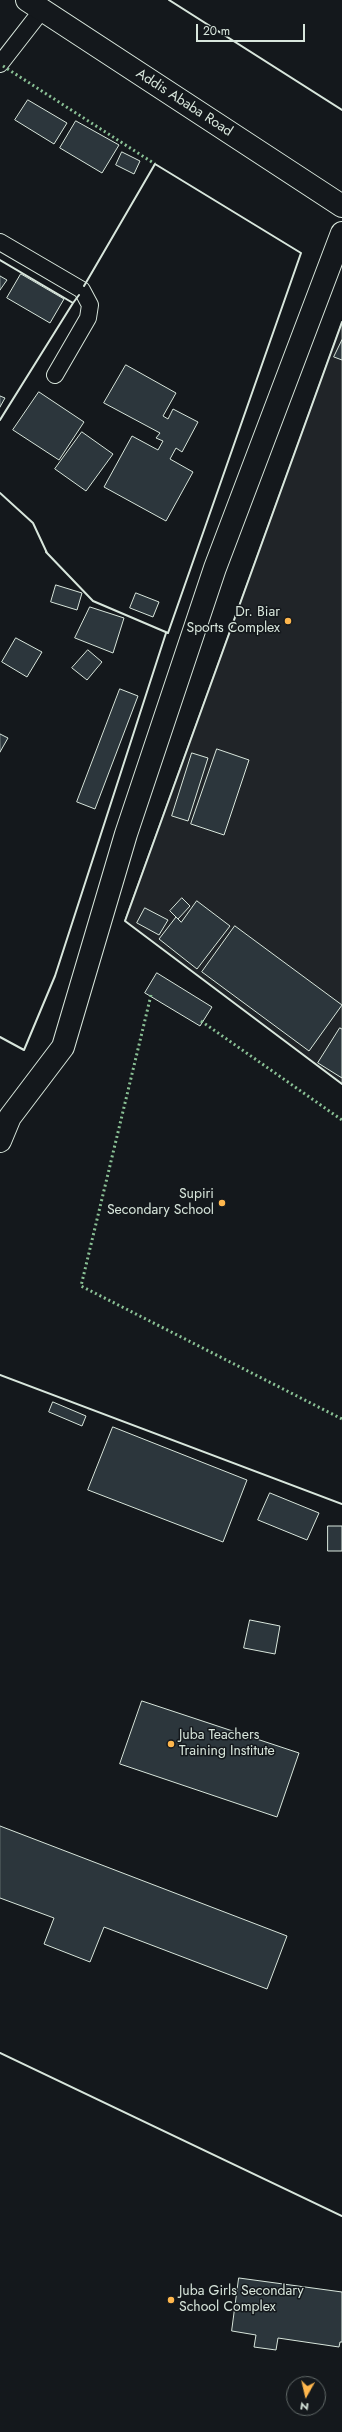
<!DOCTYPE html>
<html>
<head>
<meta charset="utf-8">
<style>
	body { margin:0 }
	#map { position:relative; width:342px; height:2432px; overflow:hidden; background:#14181c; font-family:Jost,sans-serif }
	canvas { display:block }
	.north { position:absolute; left:286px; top:2376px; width:40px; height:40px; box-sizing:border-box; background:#14181c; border:1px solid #626a69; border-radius:50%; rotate:188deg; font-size:11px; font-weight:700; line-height:16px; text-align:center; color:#d8e6dc }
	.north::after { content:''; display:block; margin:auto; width:14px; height:18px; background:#ffb74d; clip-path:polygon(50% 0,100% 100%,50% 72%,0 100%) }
	.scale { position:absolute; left:196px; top:24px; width:109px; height:18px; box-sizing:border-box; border:2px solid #d8e6dc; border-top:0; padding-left:5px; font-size:12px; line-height:14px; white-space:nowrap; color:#d8e6dc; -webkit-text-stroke:3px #14181c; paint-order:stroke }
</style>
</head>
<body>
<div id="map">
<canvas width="342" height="2432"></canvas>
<div class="north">N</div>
<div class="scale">20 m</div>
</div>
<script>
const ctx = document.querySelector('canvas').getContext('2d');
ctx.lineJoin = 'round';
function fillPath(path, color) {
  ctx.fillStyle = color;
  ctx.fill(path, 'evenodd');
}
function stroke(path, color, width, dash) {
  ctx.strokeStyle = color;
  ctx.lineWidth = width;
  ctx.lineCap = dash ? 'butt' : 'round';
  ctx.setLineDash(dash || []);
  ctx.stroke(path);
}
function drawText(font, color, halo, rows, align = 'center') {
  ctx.font = font + ' Jost,sans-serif';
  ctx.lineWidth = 3;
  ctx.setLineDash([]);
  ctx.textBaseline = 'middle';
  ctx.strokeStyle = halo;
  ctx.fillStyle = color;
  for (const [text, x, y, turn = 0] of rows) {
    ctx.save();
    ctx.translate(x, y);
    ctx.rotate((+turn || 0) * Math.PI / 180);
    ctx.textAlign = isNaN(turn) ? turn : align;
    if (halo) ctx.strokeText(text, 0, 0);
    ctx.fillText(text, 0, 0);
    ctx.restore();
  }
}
const green = new Path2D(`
	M342 322V1084L125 921Z`);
const building = new Path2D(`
	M28 100 67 123 54 144 15 120Z
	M76 121 119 145 102 173 60 148Z
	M122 152 140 161 134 174 116 165Z
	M21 274 64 299 50 323 7 298Z
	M0 276 7 280 0 290Z
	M342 340V360L334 357Z
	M126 365 176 393 163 416 168 419 173 409 198 422 182 452 176 448 170 459 193 472 166 521 104 487 132 436 158 450 163 441 156 438 160 433 104 403Z
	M39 392 84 422 59 460 13 430Z
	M0 396 5 398 0 407Z
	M82 432 113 454 86 491 55 469Z
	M56 585 82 593 77 610 51 602Z
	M136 593 159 602 153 617 130 608Z
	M90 607 124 618 113 653 75 638Z
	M16 638 42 652 27 677 2 662Z
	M88 650 102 662 87 680 72 668Z
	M120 689 138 696 95 809 77 802Z
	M0 734 8 738 0 752Z
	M217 749 249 760 224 835 191 824Z
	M192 753 208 758 188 821 172 816Z
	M182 898 190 906 178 919 170 911Z
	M197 901 230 926 197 969 159 939 176 917 181 922Z
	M145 908 168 920 159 935 137 923Z
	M235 926 342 1005 309 1051 202 972Z
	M157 973 212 1007 200 1026 145 993Z
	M340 1028 342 1029V1078L318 1063Z
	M53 1402 86 1416 82 1426 49 1412Z
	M113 1427 247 1480 223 1542 88 1490Z
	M270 1493 319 1513 307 1540 258 1520Z
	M328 1526H342V1551H328Z
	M250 1620 280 1626 275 1654 244 1648Z
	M142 1701 299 1753 277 1817 120 1764Z
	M0 1826 287 1936 267 1989 104 1927 90 1962 44 1944 54 1918 0 1898Z
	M239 2278 342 2292V2342H340L339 2347 278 2338 276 2350 254 2347 256 2335 232 2331Z`);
const lane = new Path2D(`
	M0 64 42 10
	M0 242 82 290 90 305 88 318 55 375`);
const street = new Path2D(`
	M0 1141 10 1117 63 1047 126 834 215 568 342 233`);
const secondary = new Path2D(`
	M27 0 342 206`);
const hedge = new Path2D(`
	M3 66 155 164
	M151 995 81 1286 342 1419
	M201 1021 342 1120`);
const wall = new Path2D(`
	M169 0 342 110
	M0 260 73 303 0 420
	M73 303 79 295
	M342 322 125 921 342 1084
	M0 493 33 523 47 553
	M46 552 93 601 168 633 301 253 155 164 84 286
	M0 1037 24 1050 55 976 166 633
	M0 1375 342 1504
	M0 2053 342 2216`);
const markers = [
	[288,621,4,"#ffb74d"],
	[222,1203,4,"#ffb74d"],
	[171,1744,4,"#ffb74d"],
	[171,2300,4,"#ffb74d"]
];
const streetNames = [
	["Addis Ababa Road",184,103,33]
];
const poiNames = [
	["Dr. Biar",280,613],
	["Sports Complex",280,629],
	["Supiri",214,1195],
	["Secondary School",214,1211],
	["Juba Teachers",179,1736,"left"],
	["Training Institute",179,1752,"left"],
	["Juba Girls Secondary",179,2292,"left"],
	["School Complex",179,2308,"left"]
];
fillPath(green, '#202428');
stroke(green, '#939e99', 1);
fillPath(building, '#2c363c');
stroke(building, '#d8e6dc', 1);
stroke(lane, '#d8e6dc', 18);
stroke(street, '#d8e6dc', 24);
stroke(secondary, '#d8e6dc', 24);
stroke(lane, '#14181c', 16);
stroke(street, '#14181c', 22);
stroke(secondary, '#14181c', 22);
stroke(hedge, '#8ac095', 3, [2, 3]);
stroke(wall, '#d8e6dc', 2);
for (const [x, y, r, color] of markers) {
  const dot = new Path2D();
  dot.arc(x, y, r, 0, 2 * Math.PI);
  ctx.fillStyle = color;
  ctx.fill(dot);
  stroke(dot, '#14181c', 1.5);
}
drawText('14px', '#d8e6dc', '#14181c', streetNames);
drawText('14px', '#d8e6dc', '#14181c', poiNames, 'right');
</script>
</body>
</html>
